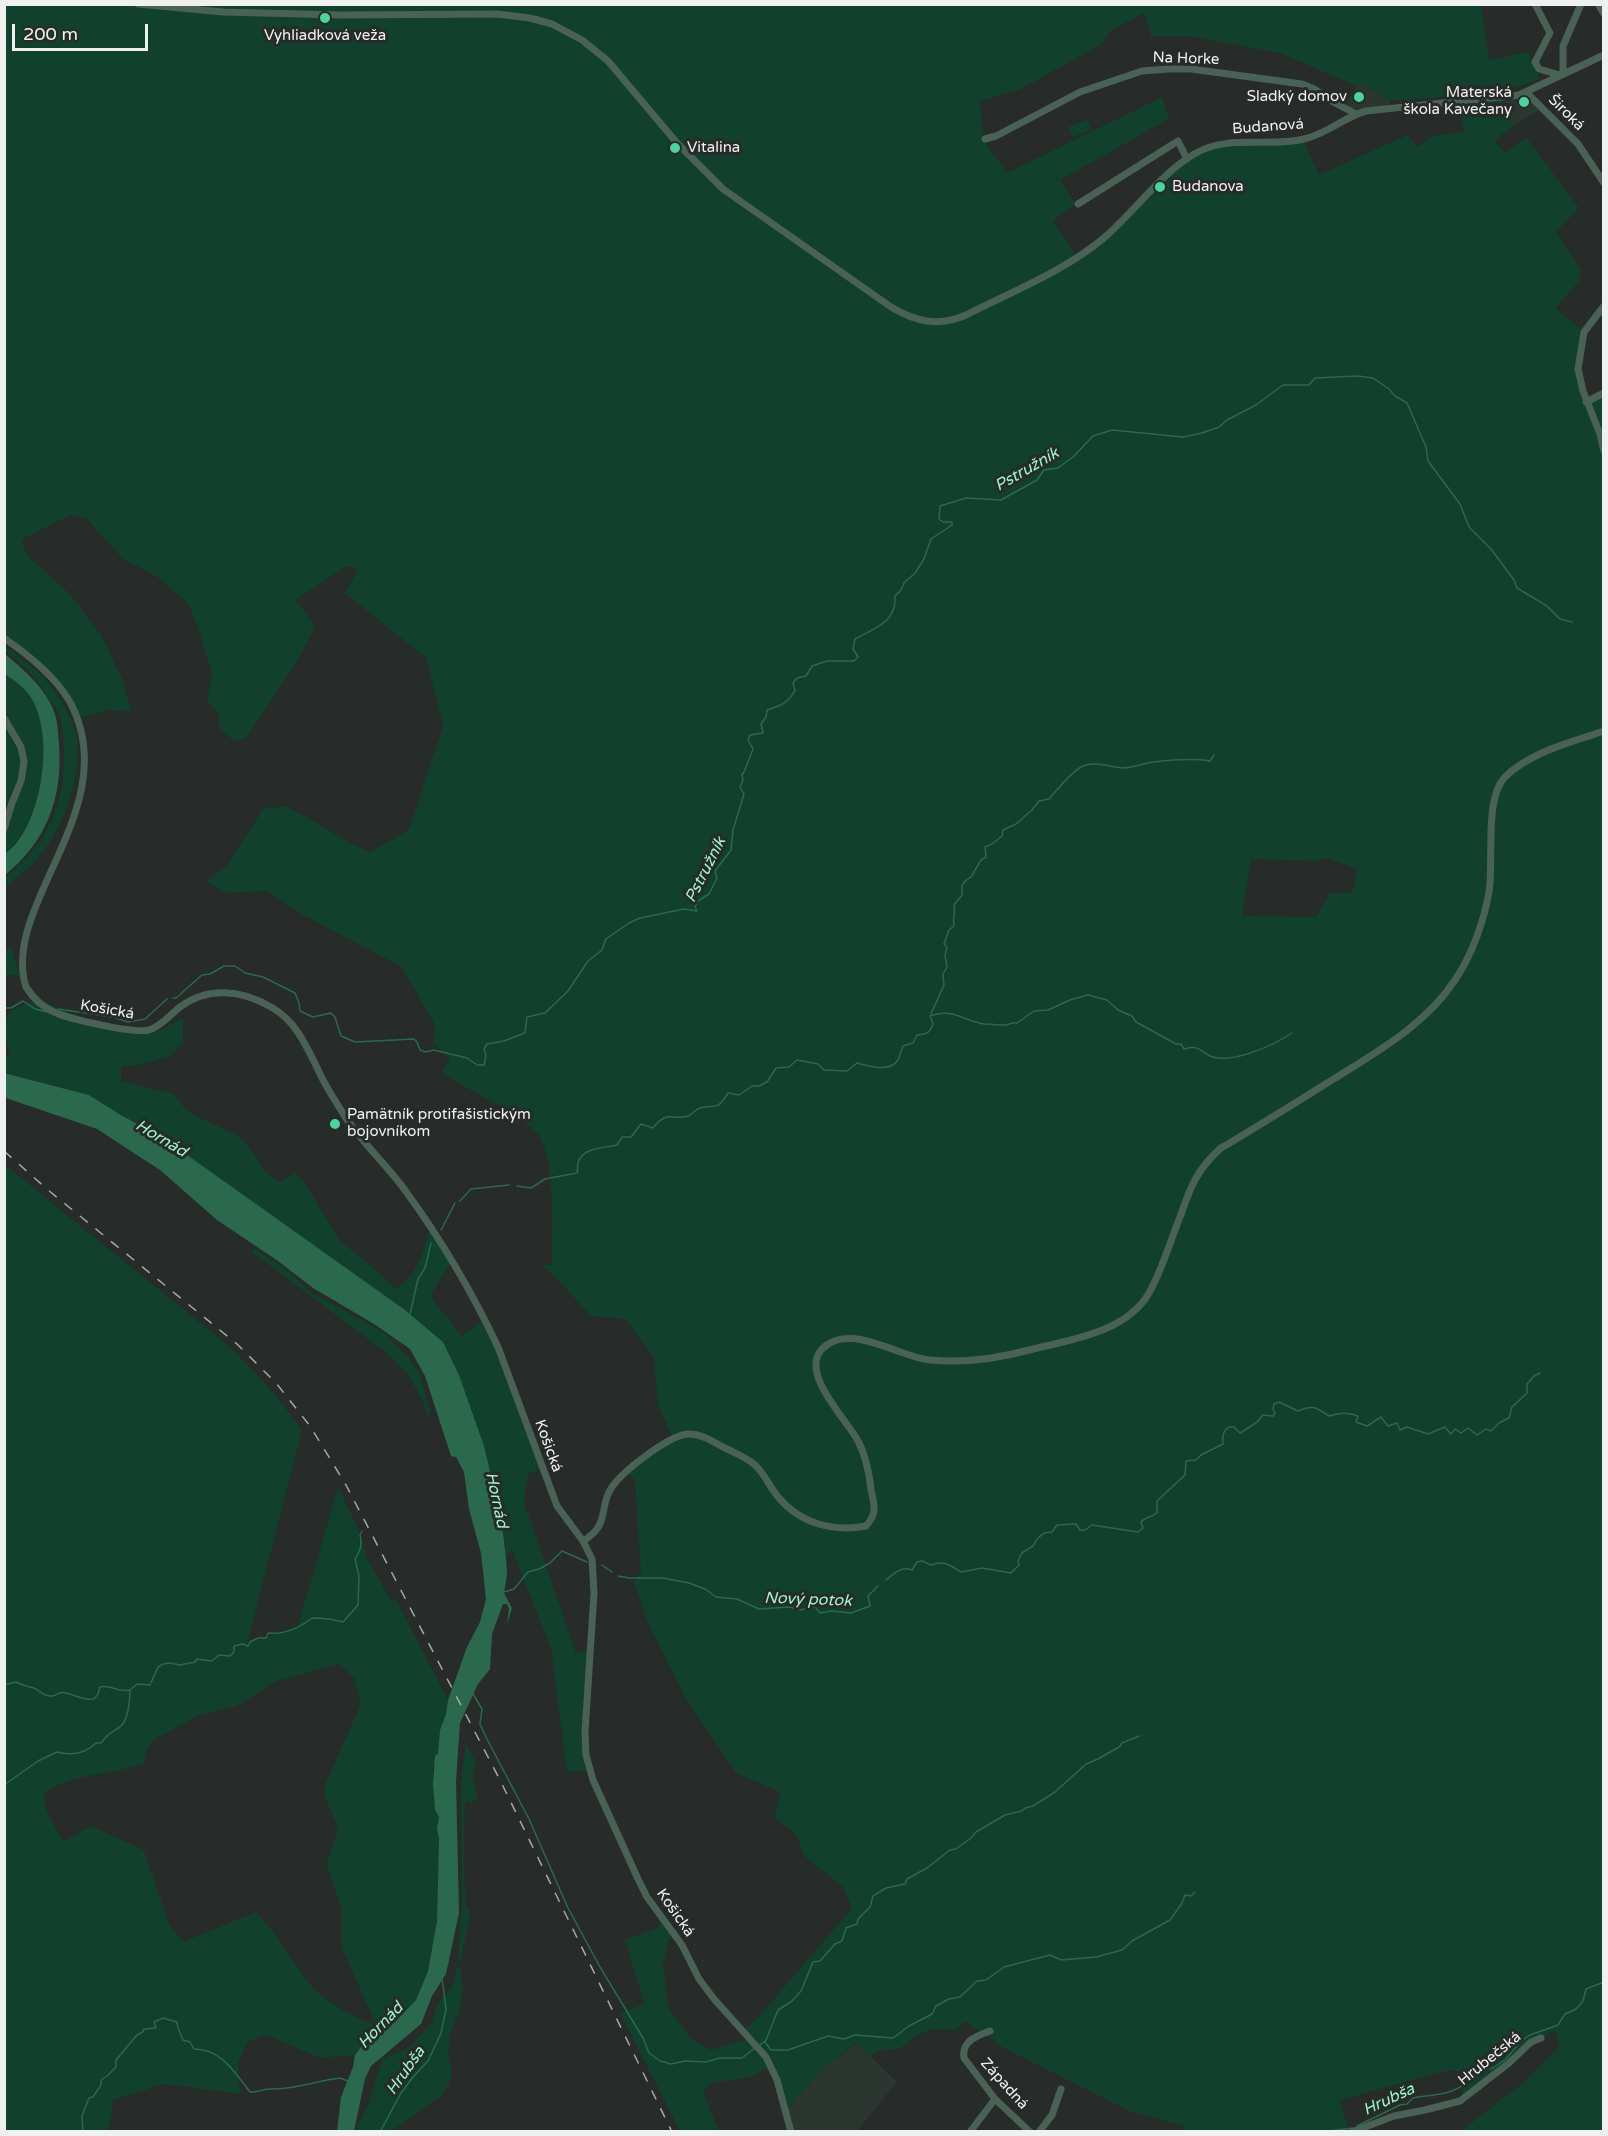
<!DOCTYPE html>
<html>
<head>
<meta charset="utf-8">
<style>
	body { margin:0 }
	#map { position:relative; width:1608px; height:2136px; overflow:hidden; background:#272b29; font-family:"Varela Round",sans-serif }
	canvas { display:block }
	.frame { position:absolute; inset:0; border:6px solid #eff1f0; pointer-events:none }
	.scale { position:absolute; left:12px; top:24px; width:136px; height:27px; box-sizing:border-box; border:3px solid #eff1f0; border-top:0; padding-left:8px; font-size:18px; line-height:21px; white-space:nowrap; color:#eff1f0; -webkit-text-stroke:4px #272b29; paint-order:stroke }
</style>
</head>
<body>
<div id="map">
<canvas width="1608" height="2136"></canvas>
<div class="frame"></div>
<div class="scale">200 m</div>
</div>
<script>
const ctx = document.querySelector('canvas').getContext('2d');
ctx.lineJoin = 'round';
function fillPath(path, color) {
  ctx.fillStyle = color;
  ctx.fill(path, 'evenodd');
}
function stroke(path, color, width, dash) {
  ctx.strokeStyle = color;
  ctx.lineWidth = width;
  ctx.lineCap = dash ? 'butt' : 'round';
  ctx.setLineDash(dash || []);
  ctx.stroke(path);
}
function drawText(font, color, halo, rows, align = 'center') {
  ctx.font = font + ' "Varela Round",sans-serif';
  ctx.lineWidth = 6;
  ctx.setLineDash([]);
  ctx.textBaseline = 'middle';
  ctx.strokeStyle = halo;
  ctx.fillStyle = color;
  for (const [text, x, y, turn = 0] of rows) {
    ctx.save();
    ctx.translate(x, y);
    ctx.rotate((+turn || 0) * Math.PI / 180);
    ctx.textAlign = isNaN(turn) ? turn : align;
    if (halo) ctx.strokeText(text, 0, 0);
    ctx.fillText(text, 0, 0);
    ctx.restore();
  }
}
const built = new Path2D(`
	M1360 82 1390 100 1391 108 1356 114 1343 107Z
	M1527 93 1542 108 1515 125 1495 98Z
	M857 2043 897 2082 857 2131H794L787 2110 823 2068Z`);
const green = new Path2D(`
	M5 5H1481L1489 60 1529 52 1531 61 1539 75 1537 80 1513 88 1494 92 1404 100H1390L1360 83 1357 86 1280 53 1188 36H1151L1144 13 1112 30 1100 45 1021 89 980 101 984 141 1007 173 1162 97 1169 119 1060 180 1075 204 1053 221 1077 257 1104 238 1176 167 1205 148 1303 140 1319 175 1407 135 1418 147 1432 136 1465 132 1458 101 1495 98 1515 125 1494 141 1505 153 1526 137 1579 208 1556 232 1581 269 1579 281 1556 308 1584 332 1578 360 1586 401 1604 393 1603 2131H1461L1524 2082 1560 2045 1556 2031 1551 2032 1463 2100 1460 2072 1450 2070 1340 2100 1349 2131 1185 2132 1184 2126 1129 2111 1002 2047 965 2021 955 2030 933 2029 917 2035 901 2048 878 2051 871 2057 856 2043 823 2068 787 2110 762 2052 767 2069 750 2077 711 2083 703 2092 719 2131H680L620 2013 644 2004 625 1940 659 1927 661 1920 671 1932 663 1963 668 2007 691 2039 711 2050 750 2038 744 2031 761 2014 852 1908 843 1887 805 1857 796 1834 775 1818 780 1792 736 1773 686 1699 648 1623 634 1582 641 1573 635 1480 628 1473 672 1436 658 1405 654 1358 626 1319 591 1316 555 1277 540 1264 552 1265C552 1235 557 1151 535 1131 509 1106 470 1093 442 1072L450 1058 433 1043 435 1025 402 967 303 915 267 891 226 893 206 881 226 867 263 809 285 806 317 823 350 843 370 852 409 830 443 726 426 658 345 593 358 570 347 566 296 600 315 626 299 658 246 738 234 741 219 728V714L207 700 212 674 198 627 187 602 156 576 123 559 87 519 70 515 21 540 28 556 70 594 101 635 124 683 131 712 109 710 77 718 62 690 5 638ZM1326 858 1357 869 1352 893H1330L1316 917 1242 916 1251 859 1319 861Z
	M1088 120 1091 130 1072 137 1068 127Z
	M5 646C23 659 46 676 58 695 66 707 74 723 77 737 82 769 67 815 50 842 39 860 20 875 5 888V878C47 844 66 804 64 750 63 737 63 725 59 713 56 708 52 702 48 698 34 675 26 667 5 651Z
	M5 674C15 681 25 688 32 699 53 736 43 807 18 841 15 846 9 850 5 854Z
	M4 947 11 948 20 975H5Z
	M31 1002H44L95 1023 130 1032 153 1034 183 1018V1043L170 1056 143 1064 121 1067V1081L174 1094C189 1120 212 1121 235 1134 248 1141 256 1158 264 1170 268 1174 274 1178 279 1182L295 1173 303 1180 340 1241 376 1270 396 1289C418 1274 424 1251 430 1226L452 1261 432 1293 433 1300 462 1336 485 1319 542 1468 528 1474 524 1502 576 1653 588 1650 587 1691 589 1758 592 1766 587 1771H567L551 1649 512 1549 506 1558 501 1517 484 1446 459 1375 443 1342 405 1310 89 1095 5 1073 4 1055 10 1056C7 1048 2 1020 9 1013 14 1008 24 1005 31 1002Z
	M4 1164 236 1352 276 1396 302 1430 247 1644 298 1626 338 1487 356 1524 367 1558 391 1601 395 1598 448 1700 446 1714 440 1730 439 1746 433 1769 435 1810 439 1817 437 1829 439 1839 437 1921 428 1970 416 2000 389 2028 364 2043 355 2055 320 2058 266 2035 247 2042 238 2063 240 2094 164 2084 113 2100 110 2124 106 2131H5ZM339 1664 354 1678 361 1704 325 1785V1796L338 1829 326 1864 342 1909V1948L374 2021 370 2024C348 2013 324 2002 308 1982 290 1959 277 1933 256 1912L183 1942 169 1924 144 1850 91 1826 63 1842 46 1810 44 1793C75 1773 112 1775 145 1763L146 1751 153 1740 200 1715 237 1706 277 1681Z
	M254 1248 280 1265 311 1292 383 1332 409 1358 421 1376 430 1414 427 1415 421 1397 408 1375 388 1354 252 1252Z
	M466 1743 475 1761 472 1777 478 1798 471 1803 465 1801 464 1843 465 1903 470 1913 461 1960 458 1961 462 1904 461 1784Z
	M460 1965 463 1988 459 2011 450 2035 448 2056 452 2069 449 2085 441 2096 392 2131H355L369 2102 382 2059 409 2048 432 2022 437 2005 453 1985 457 1966Z`);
const water = new Path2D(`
	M5 654C23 669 44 687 53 709 58 720 58 733 59 745 63 798 46 842 5 875V854C9 850 15 846 18 841 43 807 53 736 32 699 25 688 15 681 5 674Z
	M4 1073 89 1095 119 1114 166 1140 405 1310 443 1342 459 1375 484 1446 501 1517 506 1558 507 1575 504 1593 512 1608 507 1624 509 1609 507 1604H503L492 1634 490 1669 478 1684 460 1723 456 1781 459 1913 446 1974 432 1996 421 2024 371 2066 365 2079 354 2131H337L341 2097 353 2067 355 2055 364 2043 389 2028 416 2000 428 1971 437 1921 439 1839 437 1829 439 1817 435 1810 433 1783 435 1756 438 1753 440 1730 446 1714 448 1700 467 1647 480 1622 486 1599 481 1553 469 1509 464 1472 456 1457 451 1456 425 1376 410 1349 374 1324 313 1288 278 1261 217 1220 160 1170 97 1129 6 1098Z`);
const stream = new Path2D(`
	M173 998H176L202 975 210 974 224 966H235L245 973 263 977 295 993 299 1003 300 1011 313 1017 331 1013 335 1017 341 1036 355 1042 414 1039 417 1042 420 1050 426 1052 434 1050 467 1058 477 1065H484L486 1056 484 1049 487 1044 504 1041 525 1033 527 1017 545 1013 568 991 588 961 602 950 606 939 629 923 640 918 684 909 697 911 695 907 698 901 709 894 717 878 715 871 731 850 733 830 744 794 740 787 743 780 742 775 744 772 753 749 748 740 750 735 763 733 761 724 766 717 767 710C780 706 789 703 795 690L793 683 797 678 806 676 812 666 827 661H854L858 657 853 649 855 639C875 628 897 622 895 596L901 590 904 583 915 573 924 559 931 539 952 525V522H943L939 519 940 506 966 498 1001 500 1037 480 1044 470 1058 468 1073 457 1093 436 1112 430 1183 437 1202 433 1219 427 1227 420 1256 405 1283 385H1309L1315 378 1358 376 1373 378 1389 389 1395 396 1407 403 1426 447 1428 461 1460 504 1469 527 1491 549 1514 580 1517 588 1547 606 1560 619 1572 622
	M4 1008H11L23 1001 35 1009 47 1012
	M58 1009 113 1017 128 1022 145 1019 167 999
	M931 1014 944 985 943 974 947 967 945 955 947 947 944 944 949 930 954 926C952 918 956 913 954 905L962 895V886L965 881 971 877 981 860 986 857 985 847 992 844 1002 836 1003 830 1016 824 1032 810 1039 801 1049 799C1059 788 1068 775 1081 767 1094 760 1109 767 1122 768 1133 768 1143 763 1154 762 1171 760 1192 758 1210 761L1214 755
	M517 1186 531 1188 545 1179 577 1173C578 1169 577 1166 578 1163 582 1147 605 1148 617 1145L622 1137H631L641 1124 653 1128C668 1109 671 1121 688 1116 692 1115 696 1109 700 1108 717 1104 717 1111 728 1093L739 1095 752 1086H759L767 1082 776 1068 789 1067 797 1060 818 1064 824 1070 847 1071 857 1063C868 1066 890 1073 898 1060 900 1056 901 1050 903 1046L913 1043 917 1035C927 1034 930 1033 933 1024L930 1016C953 1007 965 1022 985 1024 990 1024 998 1025 1004 1025 1009 1025 1012 1022 1017 1023L1034 1011 1048 1010 1070 1000 1088 995 1107 1000 1118 1010 1132 1016 1136 1022 1176 1044H1181L1184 1049C1200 1045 1198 1050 1210 1056 1231 1065 1274 1045 1292 1033
	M460 1201 471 1189 509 1185
	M441 1230 455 1203
	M410 1314 418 1279 425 1268 431 1243
	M602 1565 612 1572
	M618 1576 629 1578H663L689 1583 705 1589 716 1597 737 1599 759 1609 789 1607 800 1610 815 1607 820 1613 831 1611 851 1613 870 1606 868 1596 878 1586
	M886 1580C895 1573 900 1566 912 1570L917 1562 922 1561 931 1565C944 1560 950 1565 961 1572L982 1568 1011 1573 1019 1565 1018 1561 1022 1553 1033 1546 1037 1539 1044 1533 1052 1532 1057 1525 1076 1524 1080 1530H1085L1092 1525 1138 1532 1143 1528 1141 1522C1145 1517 1152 1517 1157 1513V1501L1185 1475 1186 1461 1196 1460 1201 1455 1223 1444C1222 1436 1223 1431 1229 1427H1234L1240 1433 1256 1423 1263 1415 1273 1416 1275 1413 1273 1409 1274 1404 1279 1402 1298 1411C1313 1404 1316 1408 1329 1416 1338 1413 1348 1412 1358 1416L1356 1422 1367 1426 1381 1417 1388 1426 1397 1423 1400 1430 1407 1427 1428 1434 1445 1427 1451 1434 1455 1429 1461 1433 1468 1428 1477 1435 1486 1429 1491 1431 1499 1423 1509 1418 1512 1407 1527 1393V1384L1534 1376 1540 1373
	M504 1592 514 1589 528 1572 539 1569 550 1563 562 1551 587 1562
	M4 1685 16 1682C23 1686 27 1686 34 1688 40 1691 44 1697 52 1696 58 1695 59 1691 66 1693 76 1695 83 1701 94 1699L98 1694 100 1687C110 1684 119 1693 129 1690
	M473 1694 482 1709 480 1724 487 1739 529 1819 568 1908 600 1967 643 2038 649 2053 660 2061 671 2064 685 2061 706 2062 720 2058H742L755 2048
	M4 1785 38 1761 57 1752C72 1756 85 1754 96 1743H101C110 1732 109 1734 120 1727 128 1721 130 1700 130 1690L137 1684 150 1685 158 1667 163 1664 170 1663 180 1665 195 1662 197 1659 212 1661 219 1655 230 1656 234 1652V1646L243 1644 248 1646 250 1642 258 1638H266L268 1633C285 1635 299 1628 312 1618 323 1618 332 1619 343 1622L358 1605 359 1576 355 1559C360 1552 363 1544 360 1535L362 1531
	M765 2042 771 2050H788L828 2036 844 2039 855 2035 893 2038 909 2026 932 2014 936 2006 949 1999 960 1997 977 1981 986 1980 1004 1967 1050 1955 1061 1960 1096 1957 1122 1950 1132 1941 1170 1920 1182 1903 1185 1895 1191 1896 1195 1892
	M759 2046 766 2040 778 2010 792 2001 801 1991 813 1962 820 1961 835 1944 842 1941 846 1928 857 1924 858 1919 870 1907 873 1896 886 1888 905 1884 907 1879 927 1868 950 1850 956 1849 971 1838 976 1832 1005 1815 1022 1811 1025 1808 1033 1806 1055 1792 1086 1764 1098 1759 1119 1747 1122 1743 1139 1736
	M1357 2126 1400 2105 1407 2104 1413 2098C1427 2095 1453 2095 1464 2084 1468 2080 1470 2075 1473 2072L1493 2068 1506 2059 1521 2041 1530 2035 1558 2025 1565 2014 1576 2009 1583 2001 1586 1989 1604 1982
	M83 2132 82 2116 89 2098 93 2097 101 2085V2080L107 2076 116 2067V2060L137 2035 143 2032 144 2029 156 2028 154 2022 163 2018 177 2022 178 2028 183 2040 190 2042 194 2049C222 2049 235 2073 250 2092 257 2093 262 2089 269 2089 292 2090 316 2081 340 2078L348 2081
	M380 2132 401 2093 413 2077 428 2061 441 2033 446 2009 442 1978
	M1321 2132 1353 2128`);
const minor = new Path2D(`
	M138 4 223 12 339 15 497 14 530 18 552 24 582 40 608 61 677 143 723 189 891 307C916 322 939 327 966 315 1013 291 1065 271 1105 237 1135 211 1163 171 1196 153 1230 134 1268 148 1304 139 1327 134 1344 117 1366 111L1519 95 1604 55
	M1535 4 1550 33 1535 62 1539 69 1560 75
	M1598 4 1604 14
	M1563 74V46L1581 4
	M1527 93 1578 144 1604 183
	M985 139 996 136 1080 92 1142 71 1168 69H1191L1302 84 1314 89 1335 103 1356 114
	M1078 204 1178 141 1187 159
	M1604 306 1584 332 1578 369 1583 391 1600 434 1604 451
	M1586 402 1604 393
	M4 638C28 655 55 676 70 702 126 807 0 905 26 987 33 998 42 1007 54 1012 69 1019 134 1034 149 1030 160 1027 171 1014 180 1007 208 986 242 990 271 1007 298 1022 308 1050 321 1076 328 1090 337 1104 346 1118 364 1145 389 1167 407 1193 442 1241 473 1294 498 1347L557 1506 583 1541 592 1559 594 1593 585 1732 586 1755 593 1780 638 1879 647 1897 682 1945 699 1979 714 1999 766 2057 777 2080 791 2132
	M4 718 21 747 24 762 21 781 12 803 4 829
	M583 1541C611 1525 598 1506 612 1487 623 1471 670 1434 689 1434 702 1434 712 1441 723 1447 733 1452 746 1457 755 1465 765 1474 770 1488 779 1498 801 1524 834 1532 866 1526 878 1512 874 1506 871 1489 869 1472 866 1456 858 1441 847 1420 799 1373 822 1349 849 1321 898 1357 930 1360 963 1363 996 1359 1029 1350 1069 1340 1126 1333 1149 1293 1162 1270 1170 1242 1180 1217 1190 1188 1197 1169 1221 1148 1260 1125 1298 1101 1337 1077 1380 1050 1427 1023 1455 980 1472 955 1484 921 1489 892 1494 861 1484 799 1505 777 1530 752 1572 742 1604 731
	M990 2031C977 2036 961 2041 964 2058L995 2099 1030 2132
	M970 2132 995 2099
	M1039 2132 1052 2115 1061 2089
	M1352 2132 1394 2116 1425 2110 1460 2101 1509 2063 1531 2042 1541 2038`);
const rail = new Path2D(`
	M4 1151 48 1190 237 1344 276 1383 310 1426 346 1485 500 1780 672 2132`);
const markers = [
	[325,18,6,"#4cd49b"],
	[1359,97,6,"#4cd49b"],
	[1524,102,6,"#4cd49b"],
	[675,148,6,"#4cd49b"],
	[1160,187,6,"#4cd49b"],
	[335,1124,6,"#4cd49b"]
];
const poiNames = [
	["Vyhliadková veža",325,36,"center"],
	["Materská",1512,93,"right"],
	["škola Kavečany",1512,110,"right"],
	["Sladký domov",1347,97,"right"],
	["Vitalina",687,148],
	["Budanova",1172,187],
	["Pamätník protifašistickým",347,1115],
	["bojovníkom",347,1132]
];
const streetNames = [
	["Na Horke",1186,59,2],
	["Široká",1566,113,45],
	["Budanová",1268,127,-4],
	["Košická",107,1010,10],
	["Košická",548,1446,70],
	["Košická",675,1913,55],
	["Hrubečská",1490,2059,-39],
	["Západná",1004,2084,48]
];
const waterNames = [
	["Pstružník",1027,470,-30],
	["Pstružník",706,870,-63],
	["Hornád",161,1139,31],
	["Hornád",496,1500,78],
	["Nový potok",808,1600,2],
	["Hornád",381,2026,-46],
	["Hrubša",406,2071,-55],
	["Hrubša",1389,2100,-25]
];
fillPath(built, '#2b3630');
fillPath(green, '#11402c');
fillPath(water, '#2b694e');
stroke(stream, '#2b694e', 1.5);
stroke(minor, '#4a6256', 7);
stroke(rail, '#a5a8a6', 1.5, [10, 10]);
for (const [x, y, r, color] of markers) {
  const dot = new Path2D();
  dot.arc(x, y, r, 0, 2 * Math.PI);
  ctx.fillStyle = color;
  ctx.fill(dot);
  stroke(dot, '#272b29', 2);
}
drawText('15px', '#eff1f0', '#272b29', poiNames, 'left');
drawText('15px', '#eff1f0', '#272b29', streetNames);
drawText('italic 16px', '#9bf6c9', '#272b29', waterNames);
</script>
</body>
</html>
